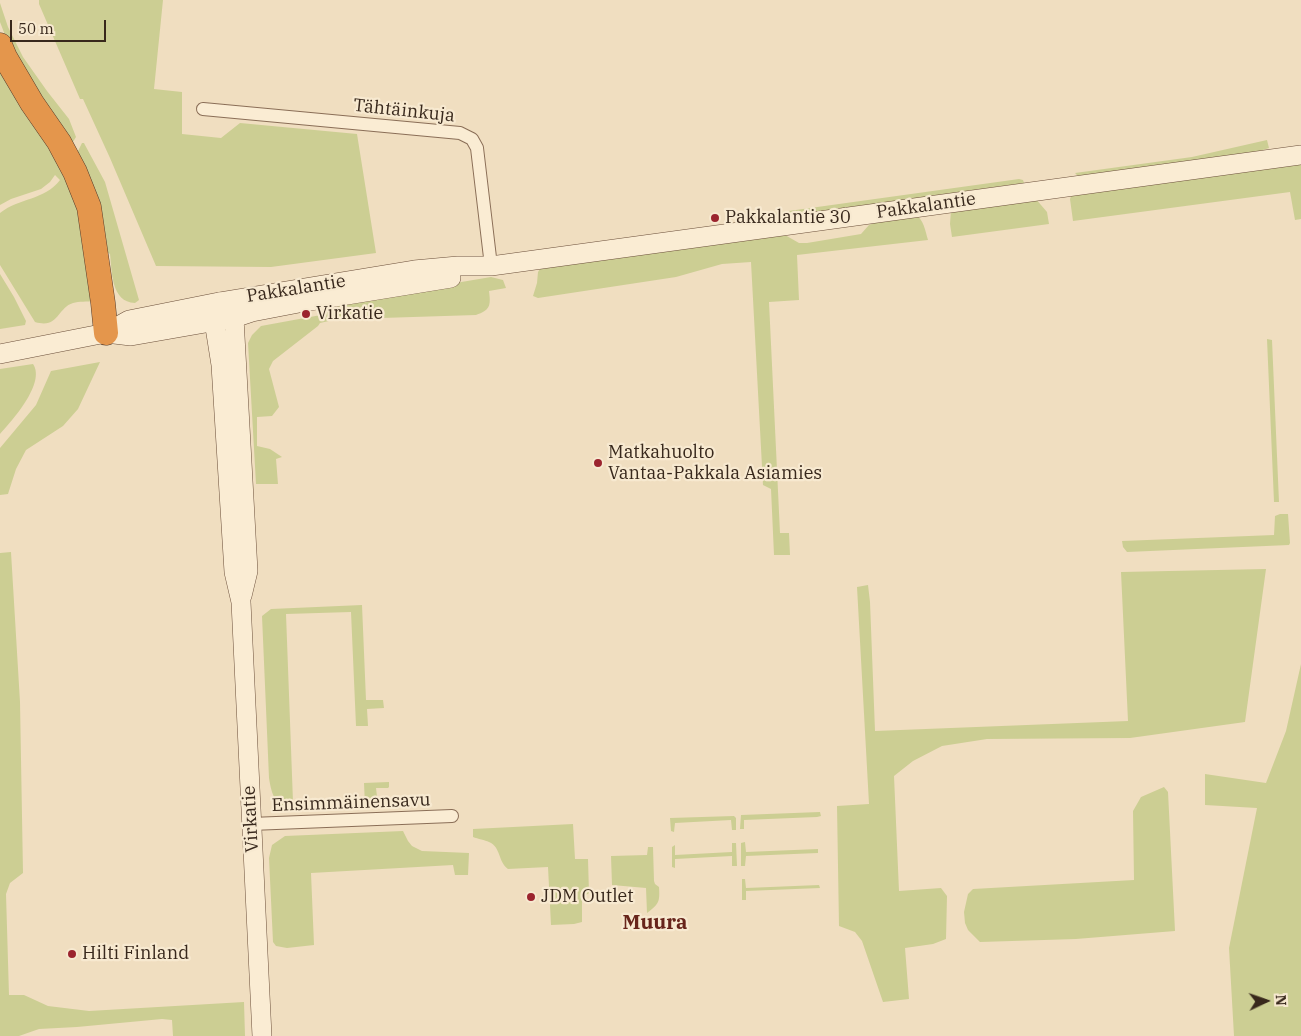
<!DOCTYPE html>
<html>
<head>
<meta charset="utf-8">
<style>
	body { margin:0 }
	#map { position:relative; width:1301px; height:1036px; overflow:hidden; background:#f0dec0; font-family:"IBM Plex Serif",serif }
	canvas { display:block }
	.north { position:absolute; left:1241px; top:976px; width:50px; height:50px; -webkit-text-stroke:4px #f7e9d0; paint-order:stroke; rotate:87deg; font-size:14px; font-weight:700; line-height:20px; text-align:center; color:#38281c }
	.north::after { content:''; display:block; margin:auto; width:18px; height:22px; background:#38281c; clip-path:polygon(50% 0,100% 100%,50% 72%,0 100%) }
	.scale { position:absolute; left:10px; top:20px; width:96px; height:22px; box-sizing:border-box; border:2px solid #38281c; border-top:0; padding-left:6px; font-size:15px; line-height:18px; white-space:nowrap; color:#38281c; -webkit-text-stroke:4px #f7e9d0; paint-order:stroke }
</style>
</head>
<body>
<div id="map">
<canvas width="1301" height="1036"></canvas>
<div class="north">N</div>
<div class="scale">50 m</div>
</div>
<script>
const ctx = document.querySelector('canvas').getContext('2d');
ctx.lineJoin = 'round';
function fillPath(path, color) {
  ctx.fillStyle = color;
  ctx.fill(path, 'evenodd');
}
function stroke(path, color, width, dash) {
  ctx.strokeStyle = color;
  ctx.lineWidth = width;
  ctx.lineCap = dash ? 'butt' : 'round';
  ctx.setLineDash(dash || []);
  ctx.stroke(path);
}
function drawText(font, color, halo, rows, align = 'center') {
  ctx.font = font + ' "IBM Plex Serif",serif';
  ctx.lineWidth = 4.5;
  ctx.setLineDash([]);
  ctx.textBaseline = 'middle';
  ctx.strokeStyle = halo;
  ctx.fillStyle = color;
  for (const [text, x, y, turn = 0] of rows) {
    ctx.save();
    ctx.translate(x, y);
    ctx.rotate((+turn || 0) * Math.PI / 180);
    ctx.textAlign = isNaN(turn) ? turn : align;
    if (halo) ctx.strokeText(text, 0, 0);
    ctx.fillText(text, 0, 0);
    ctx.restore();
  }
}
const green = new Path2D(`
	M39 0H163L154 89 182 92V134L221 138 240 123 357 134 376 253 271 267 156 266 110 158 83 99H80L39 4Z
	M0 3 8 27 23 57 47 91 69 119 76 137 71 145 10 48 0 22Z
	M0 58 71 174 94 301C87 302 79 301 73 303 57 308 59 329 35 322L0 265V213C19 198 45 200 60 180L55 175 50 182 41 189 11 199 0 205Z
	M1267 140 1269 148 1250 154 1082 177 1078 176 1075 173 1192 157Z
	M82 143H84L85 145 105 182 139 300 135 303C111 302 112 272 110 254L107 252 76 155Z
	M1301 162V219L1295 220 1290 192 1073 221 1070 199 1072 194Z
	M1019 179 1023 180 1024 183 798 215 763 216 767 214Z
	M1035 198 1047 212 1049 224 952 237 950 224 951 210Z
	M915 214C924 220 925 230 928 240L797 255 799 300 769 302 780 533H789L790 555H774L771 489 763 485 751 262 722 264 676 277 538 298 533 296 537 283 538 272 542 266 785 235 799 243H807L861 234 869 225 881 220Z
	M0 274 14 297 26 321 25 325 0 329Z
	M491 277 503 280 506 288 489 291C491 306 490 310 476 315L350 319 342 318 320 323 318 326 273 361 269 369 279 407 272 416 257 417V446L270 449 282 457 276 459 278 484H256L248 343 252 335 261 326 321 315 349 301Z
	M1267 339 1272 340 1279 502H1274Z
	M100 362 78 409 63 426 26 450 16 469 8 494 0 495V448L36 405 51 371Z
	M33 364C46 383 12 421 0 434V369Z
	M1280 514H1288L1290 543 1289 545 1127 552 1123 547 1122 541 1274 535 1275 516Z
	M11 552 20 702 23 873 10 883 6 894 9 995H24L48 1006 89 1011 244 1002 245 1036H173L172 1020 162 1019 77 1027 39 1029 19 1036H0V553Z
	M1266 569 1245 722 1130 738 987 739 942 746 913 761 894 776 899 891 941 888 947 896 946 939 933 944 905 948 909 999 883 1002 862 941 855 932 839 926 837 806 869 804 857 587 868 585 870 602 875 731 1128 721 1121 572Z
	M362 605 366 700H383L384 708 367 709 368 726H356L351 612 286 614 293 802 332 801 335 803V806L333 808C314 809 286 816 274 797 271 791 270 784 269 778L262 616 271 609Z
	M1301 664V1036H1234L1229 948 1257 808 1205 805V774L1266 783 1286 731Z
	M389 782V787L388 788H376L378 805 365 806 364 783Z
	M1164 787 1168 792 1175 931 1076 939 980 942 968 930 965 923 964 912 968 894 973 889 1134 880 1133 811 1141 797Z
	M820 812 821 816 817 817 744 820V829H740L741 815Z
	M734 816 736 818V830H732L731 820 675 823 674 832 671 831 670 818Z
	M573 824 575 859H588L589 893 582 898V922L574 924 551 925 548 867 508 869C498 862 501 847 489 842 485 840 478 839 473 837V829Z
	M403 831 408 841 412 846 422 851 469 853 468 875H455L453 865 311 873 314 945 287 948 276 946 273 942 269 858 272 845 285 836Z
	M745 842 746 852 818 849V853L746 856 745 866H741V843Z
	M732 843H736L737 866H732V856L675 859V868L672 867V847L675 845V855L732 852Z
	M648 847H653L654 881 655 884 659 887C660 902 659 904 647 913L646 888 612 885 611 856 647 855Z
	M742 879H745L746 888 819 885 820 888 746 891V900H742Z`);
const street = new Path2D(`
	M203 109 460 133 472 139 477 148 491 266
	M251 824 452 816`);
const secondary = new Path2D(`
	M219 302 214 321 221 365 234 572 241 602 262 1036
	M227 310 234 318 248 571 242 596
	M106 333 131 336 234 318 252 312 304 302 451 278
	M0 354 106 333 129 320 219 302 414 270 458 266H491L1301 155`);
const highway = new Path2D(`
	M0 45 5 57 32 103 59 142 75 172 89 207 103 303 106 333`);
const markers = [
	[715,218,5,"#9b242e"],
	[306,314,5,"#9b242e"],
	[598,463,5,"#9b242e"],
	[531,897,5,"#9b242e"],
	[72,954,5,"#9b242e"]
];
const streetNames = [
	["Tähtäinkuja",404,111,6],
	["Pakkalantie",926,206,-8],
	["Pakkalantie",296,289,-9],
	["Ensimmäinensavu",351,803,-2],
	["Virkatie",251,819,-93]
];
const poiNames = [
	["Pakkalantie 30",725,218],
	["Virkatie",316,314],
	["Matkahuolto",608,453],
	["Vantaa-Pakkala Asiamies",608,474],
	["JDM Outlet",541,897],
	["Hilti Finland",82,954]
];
const quarterNames = [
	["Muura",655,923]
];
fillPath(green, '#ccce93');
stroke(street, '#8a6e57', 14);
stroke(secondary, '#6b4f3a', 20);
stroke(highway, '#573d2c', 25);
stroke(street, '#faecd3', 12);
stroke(secondary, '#faecd3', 19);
stroke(highway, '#e4964c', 24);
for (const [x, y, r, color] of markers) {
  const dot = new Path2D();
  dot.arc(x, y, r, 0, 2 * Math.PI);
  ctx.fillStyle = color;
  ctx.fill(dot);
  stroke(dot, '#f7e9d0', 2);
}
drawText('18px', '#38281c', '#f7e9d0', streetNames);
drawText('18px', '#38281c', '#f7e9d0', poiNames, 'left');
drawText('bold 20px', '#67241a', '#f7e9d0', quarterNames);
</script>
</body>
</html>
